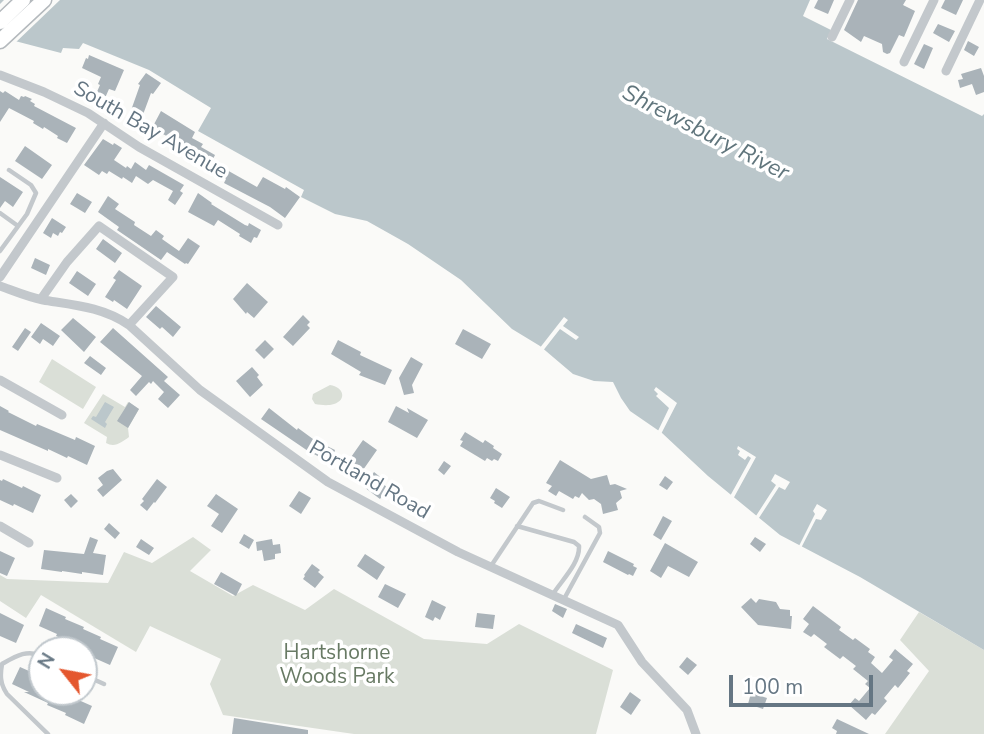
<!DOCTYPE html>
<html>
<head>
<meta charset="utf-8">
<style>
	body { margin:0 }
	#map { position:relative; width:984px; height:734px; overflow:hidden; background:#fafaf8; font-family:"Nunito Sans",sans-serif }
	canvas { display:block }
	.north { position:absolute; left:28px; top:636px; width:70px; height:70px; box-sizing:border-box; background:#fff; border:2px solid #c1c8cd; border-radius:50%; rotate:301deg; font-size:19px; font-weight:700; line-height:28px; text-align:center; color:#657683 }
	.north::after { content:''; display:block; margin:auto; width:24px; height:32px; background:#e4572e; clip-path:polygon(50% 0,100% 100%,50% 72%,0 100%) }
	.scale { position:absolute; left:729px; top:675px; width:144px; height:32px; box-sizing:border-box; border:4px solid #657683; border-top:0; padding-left:9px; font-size:21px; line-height:24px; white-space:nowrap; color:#657683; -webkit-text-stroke:5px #fff; paint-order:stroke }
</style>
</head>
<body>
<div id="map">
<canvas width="984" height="734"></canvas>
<div class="north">N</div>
<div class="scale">100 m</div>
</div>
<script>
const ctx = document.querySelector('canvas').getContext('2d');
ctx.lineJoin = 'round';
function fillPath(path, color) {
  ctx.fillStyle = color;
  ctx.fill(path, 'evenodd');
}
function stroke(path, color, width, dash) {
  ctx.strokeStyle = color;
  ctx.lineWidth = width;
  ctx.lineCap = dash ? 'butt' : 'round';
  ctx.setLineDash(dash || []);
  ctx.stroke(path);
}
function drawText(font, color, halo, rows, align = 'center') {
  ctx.font = font + ' "Nunito Sans",sans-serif';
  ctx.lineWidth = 7;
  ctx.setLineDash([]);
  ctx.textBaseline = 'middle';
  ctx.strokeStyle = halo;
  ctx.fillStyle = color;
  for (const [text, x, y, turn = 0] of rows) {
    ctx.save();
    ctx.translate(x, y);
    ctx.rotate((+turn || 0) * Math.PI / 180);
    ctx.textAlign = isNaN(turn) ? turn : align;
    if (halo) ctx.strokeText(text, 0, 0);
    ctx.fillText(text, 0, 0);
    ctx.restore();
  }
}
const green = new Path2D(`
	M52 359 96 387 83 409 39 382Z
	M330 385C344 387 347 400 334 404 328 406 321 405 315 404L312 399 313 394Z
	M103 394 125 407 128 402 139 409 128 428 129 437C122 442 115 448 106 443L107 437 84 423Z
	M193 537 211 550 190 571 233 596 253 585 305 610 334 589 424 639 487 644 519 624 613 670 596 734H354L223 715 210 684 221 659 150 626 136 652 41 595 26 618 0 601V575L7 579 108 583 124 552 152 563Z
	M919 612 984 650V734H885L929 671 900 640Z`);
const water = new Path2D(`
	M0 0H810L803 16 831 30 827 39 982 116 984 114V650L860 577 780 535 708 476 662 433 630 411 621 398 613 382 594 381 573 374 540 346 512 329 461 280 408 244 367 221 335 214 301 197 304 190 198 131 211 108 149 70 83 43 79 49 63 48 61 53 15 41 0 34Z
	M105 402 114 407 105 422 107 424 105 428 91 419 93 416 96 417Z`);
const pier = new Path2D(`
	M4 0H60L14 44 0 38V4Z
	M564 317 568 320 563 326 579 337 576 340 560 329 542 352 539 349Z
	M656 387 677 403 660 436 657 433 669 408 656 396 658 394 654 390Z
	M738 446 756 457 732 501 729 498 751 458 748 456 745 460 738 455 740 451 737 449Z
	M775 474 790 482 785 490 779 487 757 521 754 519 776 485 771 481Z
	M817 504 827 510 821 520 816 519 800 550 798 548 815 514 813 511Z`);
const building = new Path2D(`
	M818 0H834L828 14 814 8Z
	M858 0H906L903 5 915 11 904 37 899 35 890 53 887 54 883 52 882 44 864 36 861 42 844 30Z
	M945 0H963L956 15 941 8Z
	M938 24 955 31 949 42 933 33Z
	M968 41 979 47 974 56 964 50Z
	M924 44 933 48 924 69 914 64Z
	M89 55 124 70 115 91 109 89 101 107 92 103 100 85 98 84 101 77 82 68 86 58 88 59Z
	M981 68 984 76V92L976 95 972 84 960 88 958 80 963 79 961 74Z
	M146 73 161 83 153 94 151 93 141 120 129 116 140 85 138 84Z
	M0 91 3 93 5 91 19 100 21 96 24 97 25 96 32 99 30 101 35 104 34 106 76 128 67 143 57 138 58 136 44 127 43 129 33 123 34 121 9 108 0 122Z
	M161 111 195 132 192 138 203 144 201 147 215 155 213 159 220 162 218 165 257 187 263 177 285 189 286 187 300 197 285 218 270 207 224 183 226 179 211 171 212 168 201 162 200 165 185 156 186 154 169 144 172 139 152 128Z
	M103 139 113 145 114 143 122 148 114 160 126 168 127 166 131 169 135 162 146 170 149 165 184 185 180 191 183 193 175 205 168 200 173 191 153 180 148 184 136 176 132 183 123 177 122 179 109 171 107 174 102 171 99 175 84 165Z
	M25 146 52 165 42 179 15 161Z
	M0 177 23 192 13 207 5 201 0 208Z
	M77 193 92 202 85 213 70 204Z
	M198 193 212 203 211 204 245 225 248 226 249 223 261 230 257 238 254 237 251 243 239 236 240 234 218 220 214 226 188 212Z
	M108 196 119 204 115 209 135 222 134 225 151 236 156 230 164 236 162 239 179 251 188 238 200 246 188 264 186 263 185 264 167 252 161 260 117 230 119 227 98 212Z
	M52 218 66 227 62 233 60 232 58 236 53 233 51 238 43 233Z
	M103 239 122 253 115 263 96 249Z
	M35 258 50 265 46 275 31 268Z
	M119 270 142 286 127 309 114 300 113 302 105 297 116 280 113 278Z
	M77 271 96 284 88 296 69 283Z
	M247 283 268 302 254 318 247 312 246 314 233 299Z
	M156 306 181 327 173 337 162 327 160 329 146 317Z
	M303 315 310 322 307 325 310 328 293 346 283 337Z
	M73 318 96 337 84 352 61 330Z
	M41 323 60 336 53 346 43 339 40 344 31 337Z
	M25 328 31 332 18 351 12 347Z
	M113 328 168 377 164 381 180 395 168 408 158 399 164 392 153 381 151 384 149 382 136 396 130 390 142 376 100 342Z
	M463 329 491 344 482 359 455 344Z
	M265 340 274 349 264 359 255 350Z
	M338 340 361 352 360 355 392 370 385 385 359 375 361 372 331 354Z
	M90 356 106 368 101 375 84 363Z
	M411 357 423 364 412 385 414 393 404 395 399 378Z
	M252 367 259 375 257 377 263 385 250 397 236 381Z
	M129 402 139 409 128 428 117 421Z
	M0 406 9 411 8 412 36 426 37 424 75 440 76 437 95 446 87 465 68 456 67 458 48 449V451L0 430Z
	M396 406 409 413 407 408 428 420 417 438 388 422Z
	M269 408 297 430 298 428 313 439 335 450 334 453 339 456 335 465 308 451 261 419Z
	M465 432 483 443 485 440 494 446 493 448 502 454 498 461 494 459 492 461 487 458 485 461 460 446 463 441 460 440Z
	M363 440 377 450 363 470 349 460Z
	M560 460 591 479 607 475 610 485 615 484 627 489 620 491 622 498 616 503 618 510 603 514 601 504 594 499 589 500 582 493 579 498 575 496 573 499 559 491 556 496 548 491 552 486 546 483Z
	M444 461 451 466 444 475 438 470Z
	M113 469 122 480 103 497 97 490 103 485 98 478 107 471Z
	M374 472 384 480 382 483 388 488 380 499 364 487Z
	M665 476 673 482 667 490 659 485Z
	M3 479 22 488 23 486 41 495 33 513 14 504 13 506 0 500V480L2 481Z
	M157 479 167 487 155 503 154 502 147 511 140 505 144 501 142 499Z
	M496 488 510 497 502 508 494 503 495 501 490 498Z
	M299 491 311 498 301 514 289 506Z
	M71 494 78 501 71 508 64 500Z
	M216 494 238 509 222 533 211 526 219 514 207 506Z
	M663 516 672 521 661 540 653 535Z
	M109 523 120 533 115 539 104 529Z
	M244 534 254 540 249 549 239 543Z
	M90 537 98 540 93 553 106 555 103 575 82 572V574L62 571V572L41 569 44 550 84 554Z
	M755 537 766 544 760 552 750 544Z
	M141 539 154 548 149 555 136 547Z
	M272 539 273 545 280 544 281 553 275 554V559L264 561 262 550 257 551 256 542Z
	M665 543 698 562 689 577 668 566 661 578 650 571Z
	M0 551 15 558 7 576 0 573Z
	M608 551 634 564 633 566 637 568 633 576 629 574 628 575 603 562Z
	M365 554 385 567 377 580 357 566Z
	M312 564 320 570 318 572 324 577 315 588 303 579 305 576 304 575Z
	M221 572 242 584 236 596 214 584Z
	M385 584 406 594 398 608 378 597Z
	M751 598 756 603 759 599 776 602 780 609 790 610V616H792L791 629 758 625 741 607Z
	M432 600 446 607 440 620 435 617 433 621 425 617Z
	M555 604 567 609 563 618 552 611Z
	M813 606 841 627 839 630 853 640 855 638 870 649 868 652 875 657 871 663 882 673 893 660 889 657 895 649 913 664 907 671 910 673 898 688 895 685 884 698 887 701 875 715 872 713 866 720 849 705 855 698 859 701 870 688 865 684 868 681 853 669 856 666 843 656 840 659 824 647 827 644 814 634 811 637 803 632 809 624 803 619Z
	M46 608 66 617 65 619 84 627 83 629 101 637 100 639 118 647 110 665 92 657 93 654 74 647 75 644 56 636 57 634 39 626Z
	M0 613 24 625 16 643 0 636Z
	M477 613 495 615 493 629 475 627Z
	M576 624 607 638 603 648 572 633Z
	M687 657 697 665 688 675 679 667Z
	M20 667 38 675 37 677 42 679V692H66L74 696V698L92 706 84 724 65 715 66 713 47 705 48 703 24 692H29L12 684Z
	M630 692 641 700 631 715 620 707Z
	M751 693 767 698 763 709 748 704Z
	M234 718 308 730V734H232Z
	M837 719 869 734H836L837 731 832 728Z`);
const service = new Path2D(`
	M0 213 18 226
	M0 251 27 214 36 193 31 185 9 170
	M517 526 574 542 579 546C580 563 562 580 553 594
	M491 566 533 503 539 501 563 510
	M564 599 600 533 599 527 585 517
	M42 656C27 649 16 656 2 664 0 675 0 684 7 694L48 734
	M84 675 104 684`);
const minor = new Path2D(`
	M832 37 850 0
	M904 62 934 0
	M946 71 980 0
	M0 75 44 92 88 113 139 147 278 225
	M0 277 104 123
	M0 286C14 291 28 297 43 300 74 305 103 307 129 325L200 390 328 482 458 552 618 625 642 662 687 710 696 734
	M41 299 67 262 99 226 173 277 129 325
	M0 380 62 415
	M0 455 57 478
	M0 526 29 543`);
const trunk = new Path2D(`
	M0 22 23 0
	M0 41 44 0`);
const streetNames = [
	["South Bay Avenue",150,131,30],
	["Portland Road",369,481,30]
];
const parkNames = [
	["Hartshorne",337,654],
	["Woods Park",337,678]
];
const waterNames = [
	["Shrewsbury River",705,134,27]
];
fillPath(green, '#dadfd7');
fillPath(water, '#bbc7cb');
fillPath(pier, '#fafaf8');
fillPath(building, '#aab3b9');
stroke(trunk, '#b4b9bd', 17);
stroke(service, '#c3c8cc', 4.5);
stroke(minor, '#c3c8cc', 9);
stroke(trunk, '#fff', 14);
drawText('21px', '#657683', '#fff', streetNames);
drawText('21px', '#687a64', '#fff', parkNames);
drawText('italic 23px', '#60757c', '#fff', waterNames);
</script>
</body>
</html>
